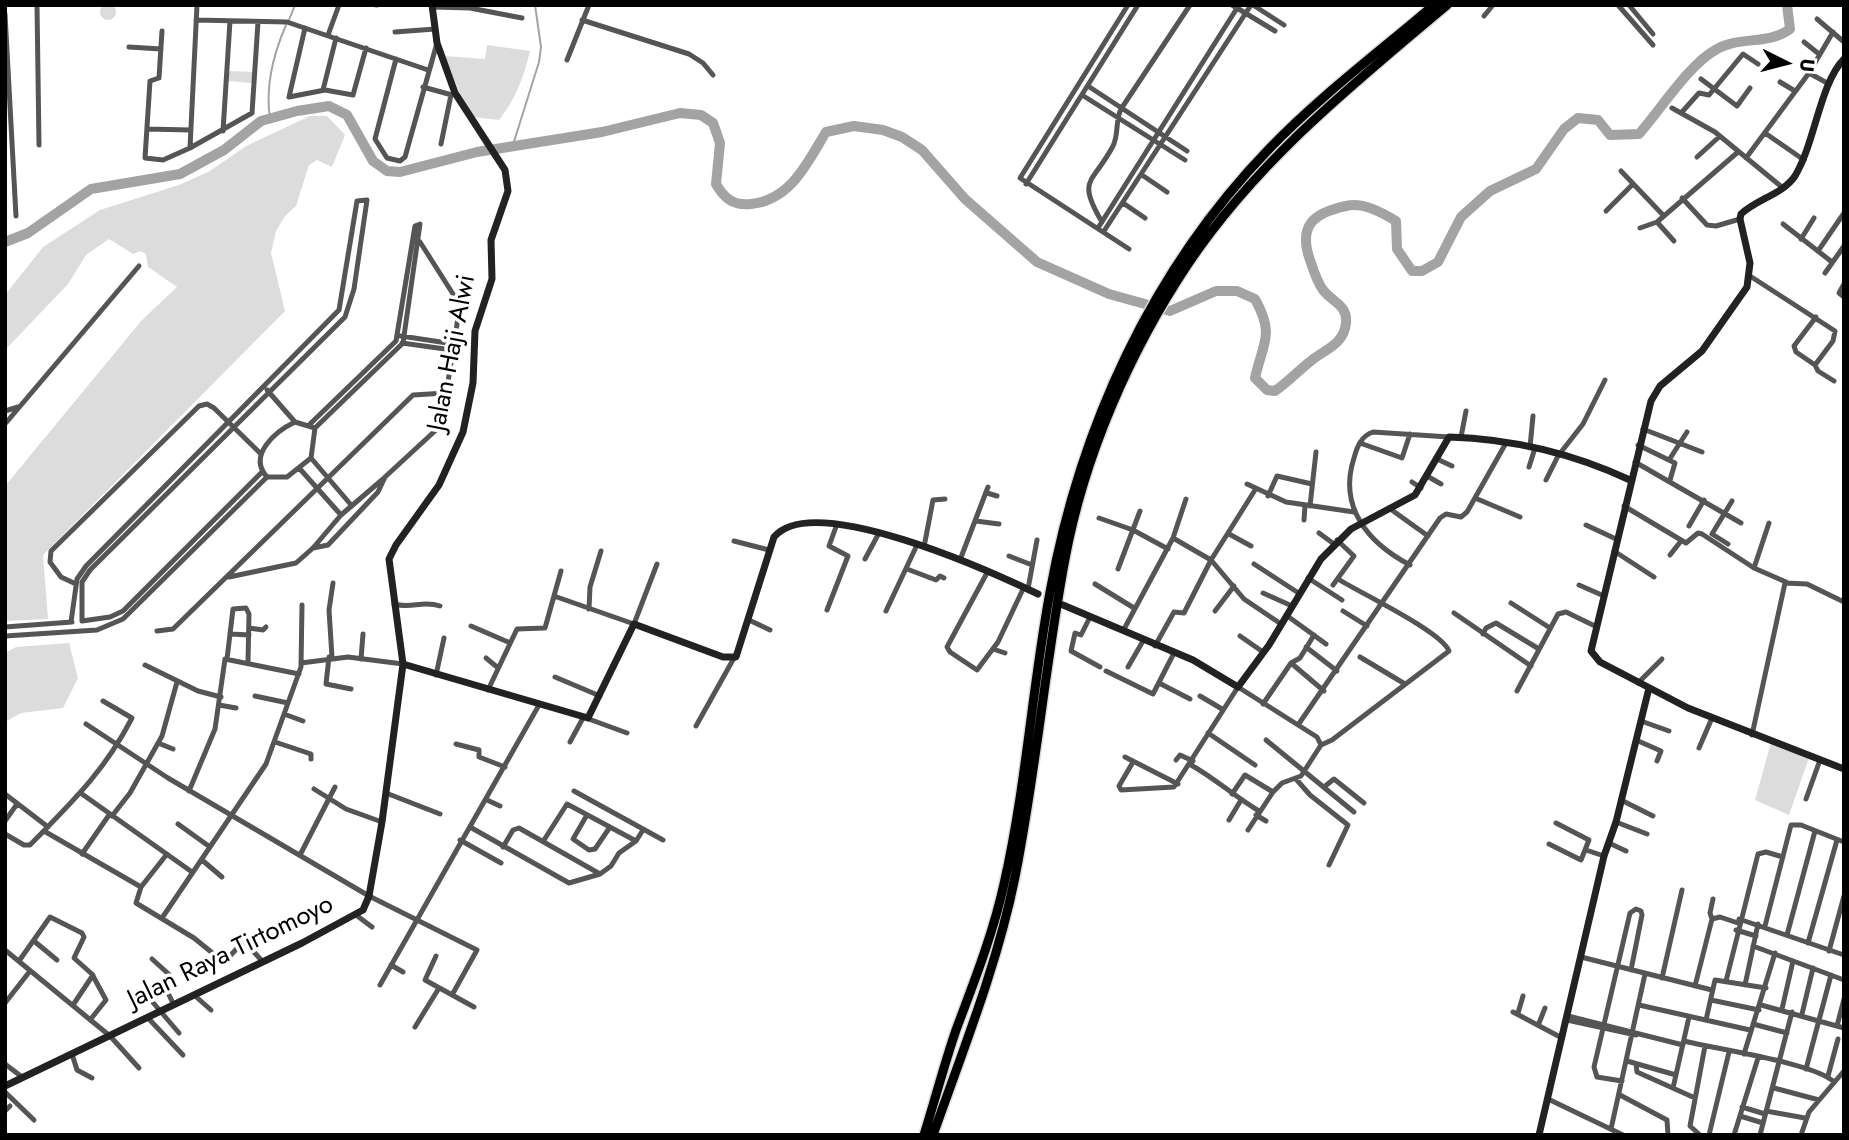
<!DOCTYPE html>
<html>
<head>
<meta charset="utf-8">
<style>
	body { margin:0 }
	#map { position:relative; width:1849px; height:1140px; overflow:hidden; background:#fff; font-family:Jost,sans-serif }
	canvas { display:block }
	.frame { position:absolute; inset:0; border:7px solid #000; pointer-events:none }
	.north { position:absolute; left:1751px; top:28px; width:70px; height:70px; -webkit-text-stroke:5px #fff; paint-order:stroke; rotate:96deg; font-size:19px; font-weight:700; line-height:28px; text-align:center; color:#000 }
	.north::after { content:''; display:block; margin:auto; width:24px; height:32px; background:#000; clip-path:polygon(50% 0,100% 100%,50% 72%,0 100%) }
</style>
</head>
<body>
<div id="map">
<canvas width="1849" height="1140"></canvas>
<div class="frame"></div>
<div class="north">U</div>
</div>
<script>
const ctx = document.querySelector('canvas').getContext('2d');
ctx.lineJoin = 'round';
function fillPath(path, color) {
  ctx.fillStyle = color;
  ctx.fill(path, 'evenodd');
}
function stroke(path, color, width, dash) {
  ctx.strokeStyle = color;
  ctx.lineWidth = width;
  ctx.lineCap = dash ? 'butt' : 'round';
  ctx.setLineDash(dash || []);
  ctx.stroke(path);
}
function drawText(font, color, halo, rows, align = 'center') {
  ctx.font = font + ' Jost,sans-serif';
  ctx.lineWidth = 7;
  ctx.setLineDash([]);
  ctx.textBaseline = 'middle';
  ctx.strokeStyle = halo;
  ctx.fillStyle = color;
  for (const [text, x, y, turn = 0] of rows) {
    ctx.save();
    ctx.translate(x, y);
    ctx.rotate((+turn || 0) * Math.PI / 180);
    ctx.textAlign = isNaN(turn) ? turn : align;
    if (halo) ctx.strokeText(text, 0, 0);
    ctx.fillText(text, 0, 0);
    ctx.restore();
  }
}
const green = new Path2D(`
	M100 12a8 8 0 1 1 16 0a8 8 0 1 1-16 0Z
	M487 45 530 51C524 76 516 99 499 120L474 117 460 95 445 56 485 59Z
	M228 71 253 72 252 83 227 81Z
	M310 116H327L345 135 332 167 317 160 309 165 296 206 285 216 276 231 271 253 285 311 43 555 48 619 5 621V486L142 320 177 287 148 267 146 254 140 251 133 254 109 239 86 255 68 284 5 350V295L43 247 100 210 179 185 208 172 248 145Z
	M69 643 78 678 63 708 21 713 5 722V653L16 647Z
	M1771 743 1809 758 1789 815 1755 800Z`);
const stream = new Path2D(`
	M289 20 295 5
	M270 118C265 86 273 55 286 25
	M512 148 539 62 541 47 535 5`);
const river = new Path2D(`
	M5 242 28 233 91 189 180 174 224 150 261 121 297 111 329 106 347 115 373 161 387 171 400 172 477 152 602 132 680 113 701 115 713 123 720 143 716 184C724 198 733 206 751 204 791 200 807 163 826 132L854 126 883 130 902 137 922 150 965 199 1037 262 1109 294 1170 311 1216 291H1237L1255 299C1275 335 1263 342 1255 378L1267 390 1275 391C1288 382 1299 370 1312 360 1326 349 1344 344 1346 323 1348 305 1332 302 1323 290 1317 282 1313 269 1310 260 1298 226 1313 213 1346 206 1363 202 1381 212 1396 221L1397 249 1412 271H1422L1438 262 1461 217 1490 191 1536 169 1564 129 1578 118 1598 120 1610 135 1639 134C1661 109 1689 64 1717 49 1740 36 1769 45 1790 29L1787 5`);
const street = new Path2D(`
	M37 5 39 145
	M197 5 190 148 252 113 258 22
	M376 5H377
	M1128 5 1020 178 1129 249
	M1232 5 1275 31
	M1253 5 1284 25
	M1618 5 1653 45
	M1629 5 1653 34
	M432 7 470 8 522 18
	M5 14 16 216
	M1484 16 1493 5
	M1817 19 1844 42
	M196 20 287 22 428 70
	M582 20 689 54 703 63 713 75
	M305 28 289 97 325 90 353 95 366 48
	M162 31 159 78 150 81 145 158 163 160 190 148
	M395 32 435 29
	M328 35 339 5
	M1804 42 1819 54
	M129 47 161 49
	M396 59 375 139 387 158 400 161 405 157 437 43
	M567 60 589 5
	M1809 73 1829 84
	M1701 79 1737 106 1750 88
	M1780 82 1795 91
	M1088 86 1187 151
	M423 87 452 95
	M323 90 336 38
	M1082 95 1185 160
	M1672 108 1715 132 1783 188
	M1682 112 1699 93 1709 95 1743 54 1758 64
	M147 129 190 130
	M223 131 230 21
	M1765 133 1804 160
	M441 144 451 95
	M1697 157 1720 136
	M1746 158 1809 73 1833 32
	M1621 171 1663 215
	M1142 175 1167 192
	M1026 184 1138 5
	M1682 198 1707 225 1716 226 1740 219
	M1123 203 1145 218
	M1606 211 1632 185
	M1102 222C1076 178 1093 184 1113 146 1119 134 1115 121 1121 109L1190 5
	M1657 222 1674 241
	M1783 224 1832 262
	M1098 228 1239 5
	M1640 228 1657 222 1738 152
	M1104 231 1251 5
	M1801 239 1814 218
	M1818 251 1844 213
	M1825 273 1844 246
	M1750 276 1835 331 1833 341 1815 365 1796 352 1794 346 1816 317
	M1844 284 1839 293 1844 297
	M401 336 454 344
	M402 343 452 350
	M1815 365 1818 371 1834 381
	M267 390 295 422
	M5 411 18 407
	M295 422 315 428 311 458 287 477H267C247 455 276 431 295 422Z
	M5 424 139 266
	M310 424 396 341 415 226 420 224 403 343 315 428
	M1643 429 1702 452
	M1461 437 1466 411
	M1360 443 1402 458 1410 434
	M1638 445 1675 463 1670 480
	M1530 447 1533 416
	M311 458 352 506
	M1437 459 1452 466
	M1669 460 1687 432
	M1635 462 1741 523
	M1529 467 1535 448
	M300 469 341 515
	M1427 476 1441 484
	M1546 480 1558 456 1583 424 1605 380
	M1412 482 1421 488
	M1247 484 1286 502 1354 512
	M987 493 997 496
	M1268 496 1277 476 1312 484
	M1475 498 1520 517
	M1310 506 1316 452
	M1624 506 1686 543 1698 533 1702 534 1754 568 1786 582
	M1389 508 1428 536
	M1099 518 1133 530 1168 549
	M1304 520 1305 506
	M976 521 999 524
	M1586 525 1616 539
	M1689 526 1704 500
	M1319 533 1334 544
	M1229 534 1251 546
	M1173 538 1211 560 1244 599 1281 624
	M734 541 769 550
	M1728 544 1712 534 1732 501
	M924 547 933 500 945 499
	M313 548 328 545 378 492 385 477 436 430 442 420 460 305 420 242
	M1614 551 1654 577
	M1670 555 1681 541
	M1009 556 1032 565
	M865 559 879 533
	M960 560 988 487
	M1254 564 1300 594
	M1410 565C1368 543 1338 507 1354 458 1357 447 1361 436 1373 432L1449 437
	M1754 568 1769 523
	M907 569 936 580 940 576 944 578
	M1118 569 1140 511
	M988 571 947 647 950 652 977 670 998 642 1024 587
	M229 577 296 563 313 548 341 515 383 479
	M1308 578 1342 600
	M76 584 61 577 50 562 51 551 199 406 207 404 214 408 261 454
	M1095 584 1134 608
	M1333 585 1354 556 1337 540
	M1579 585 1604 596
	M1028 589 1037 540
	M1263 593 1292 606
	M554 596 634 624 657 564
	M1511 603 1550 628
	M394 604C411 609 423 600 440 606
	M589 609 590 587 601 551
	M827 610 848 556 829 546 837 524
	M886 611 917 545
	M1215 611 1234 586
	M1343 611 1367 626
	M1454 613 1531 666
	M1286 615 1326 644
	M1090 617 1081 635 1075 633 1071 651 1100 667
	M749 620 770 630
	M82 621 110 617 123 611 262 472
	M71 622 77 579 86 566 339 310 357 201 367 200 354 289 345 317 90 570 82 582V621
	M471 626 508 642
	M5 627 72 622
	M249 628 263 630 266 627
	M157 631 173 629 413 395 446 393
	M1123 631 1173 538 1186 499
	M231 634 249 635
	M1483 634 1486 628 1496 623 1539 649
	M5 636 97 630 123 619 267 477
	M1240 636 1263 652
	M1155 646 1174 612 1184 613 1211 560 1255 490
	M1306 647 1337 671
	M993 649 1005 653
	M329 657 326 684 351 689
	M332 657 329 610 333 583
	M1360 657 1405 684
	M486 658 497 667
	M227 659 233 609 246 608 249 614 248 662
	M361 659 363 634
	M301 663 348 657 403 664
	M1291 663 1324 691
	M145 665 198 691 221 697
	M1128 667 1143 641
	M1106 671 1153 694 1174 653
	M436 675 444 638
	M555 677 600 696
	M1159 683 1190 699
	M1638 683 1662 659
	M488 690 517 629 545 628 561 571
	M1517 691 1558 614 1566 612 1597 627
	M255 696 288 703
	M1200 696 1222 709
	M1263 704 1291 663 1300 658 1314 635
	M219 705 236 708
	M284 714 303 721
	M586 718 627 733
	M1641 721 1669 731
	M86 724 168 778 369 896 477 950 452 995
	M1298 725 1440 518 1446 514 1461 517 1467 512 1506 443
	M696 726 734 658
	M1208 733 1255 765
	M1752 735 1785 583 1807 584 1844 602
	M1266 740 1354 812
	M1636 740 1661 751 1657 761
	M275 742 311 754V759
	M570 742 583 718
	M158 743 173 749
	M456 744 479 750V757L505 767
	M1321 745 1332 740 1449 651C1441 631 1360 593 1338 579
	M1699 748 1712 718
	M1125 757 1178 784
	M1176 760 1180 755 1193 761
	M1133 762 1119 786 1121 790 1174 787 1238 687 1317 737 1321 745 1301 776 1282 783 1273 792 1248 830
	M1191 765C1216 779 1235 797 1259 811
	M1296 779 1310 795 1348 825 1329 865
	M1324 787 1334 779 1364 803
	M314 789 346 809 382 822
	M189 791 215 729 225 659 299 674
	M574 791 663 840
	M386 793 440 814
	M5 794 48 827
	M82 794 192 872
	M1232 794 1245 775 1273 792
	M1806 799 1820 760
	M487 800 500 806
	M1621 800 1653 816
	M587 815 573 839 589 850 595 849 610 827
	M1256 815 1266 821
	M112 816 130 793 162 736 177 682
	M1229 820 1241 800
	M5 821 17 804
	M1616 822 1647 834
	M178 824 210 847
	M470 827 569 883 600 874 611 866 619 853 636 841 643 830
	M44 831 141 887
	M5 834 24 845H30C72 802 104 772 132 718L103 701
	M460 840 501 863
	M544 840 567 804 636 841
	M1609 843 1626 851
	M1549 844 1581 860 1589 840 1556 823
	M503 847 513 830 519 828 600 874
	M1586 850 1604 856
	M82 854 109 815
	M167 854 141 887 136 903 194 938 221 960 228 958 244 941 263 962
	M300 855 335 787
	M202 860 222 877
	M356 915 372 927
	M162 918 266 764 301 667 302 605
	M1712 919 1710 913 1713 899
	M1739 919 1844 955
	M1765 926 1791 825H1801L1844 842
	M1736 930 1756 936
	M1787 935 1815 831
	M34 941 57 960
	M1808 943 1837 840
	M1753 946 1844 980
	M5 950 110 1036 139 1068
	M1829 951 1844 896
	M436 956 425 980 474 1007
	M1581 957 1712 990
	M152 959 173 978 166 989 174 1005
	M19 961 50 917 82 933 84 937 74 958 93 975 73 1005
	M391 965 403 972
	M1662 978 1682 890
	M1726 981 1758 854 1766 852 1783 857
	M380 985 539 705
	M1745 985 1758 924
	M1695 986 1712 919 1720 917 1738 923
	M144 992 179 1033
	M194 995 211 1010
	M1711 1000 1759 1010
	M5 1003 30 971
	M1639 1005 1750 1030
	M1761 1005 1844 1028
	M1782 1009 1793 961
	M1513 1012 1562 1038
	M1518 1013 1523 996
	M1802 1014 1813 968
	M1568 1016 1683 1045
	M148 1018 183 1055
	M90 1020 106 1000 93 976
	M1567 1020 1636 1035
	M1706 1020 1715 980 1766 988
	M1539 1023 1545 1008
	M1753 1024 1787 1033
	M1837 1026 1844 999
	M415 1027 439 988
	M1684 1041C1715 1049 1815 1063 1834 1082
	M72 1054 77 1070 92 1078
	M1744 1054 1775 953
	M1627 1061 1676 1075
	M5 1064 22 1077
	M1636 1065 1637 1072 1695 1098
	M1806 1069 1831 975
	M1828 1076 1838 1039
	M1622 1081 1597 1077 1594 1067 1630 913 1636 909 1641 911 1642 915 1631 970
	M1673 1088 1689 1017
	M1774 1088 1819 1100
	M5 1092 34 1120
	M1620 1095 1667 1120 1668 1135
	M1548 1099 1623 1135
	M1742 1107 1765 1114
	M5 1111 10 1106
	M1766 1111 1805 1118
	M1740 1116 1763 1123
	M1611 1129 1645 974
	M1700 1135 1690 1126 1705 1046
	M1709 1135 1729 1052
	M1734 1135 1758 1058
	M1760 1135 1792 1012
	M1801 1135 1809 1112 1844 1071`);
const secondary = new Path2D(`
	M1844 59C1820 83 1815 143 1795 176 1783 194 1757 199 1741 214L1740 219 1750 263 1747 287 1702 351 1660 386 1651 401 1591 651 1600 662 1688 708 1844 769
	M1063 605 1193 660 1238 687 1269 645 1321 559 1351 529 1415 495 1449 437C1514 439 1572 453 1630 480
	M403 664 588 718 634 624 723 657H736L774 537C813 490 992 572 1038 594
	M5 1086 302 943 363 910 369 896 382 822 403 664 389 559 396 545 439 485 463 432 473 383 475 331 492 279 491 240 508 191 505 170 455 93 437 43 432 5
	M1539 1135 1604 856 1616 822 1649 688`);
const highway = new Path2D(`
	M924 1135C935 1100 944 1065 956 1030 974 982 993 934 1004 884 1026 788 1032 688 1050 592 1080 427 1152 270 1269 149 1320 96 1379 52 1434 5
	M933 1135C963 1050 997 966 1015 877 1036 772 1045 665 1065 559 1084 456 1130 351 1188 264 1258 160 1353 84 1447 5`);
const streetNames = [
	["Jalan Haji Alwi",453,353,-79],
	["Jalan Raya Tirtomoyo",231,953,-26]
];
fillPath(green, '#dcdcdc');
stroke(stream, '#a3a3a3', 2);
stroke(river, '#a3a3a3', 10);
stroke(highway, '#dbdbdb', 12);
stroke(street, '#555', 5);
stroke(secondary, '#222', 7);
stroke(highway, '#000', 9);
drawText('26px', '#000', '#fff', streetNames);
</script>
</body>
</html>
